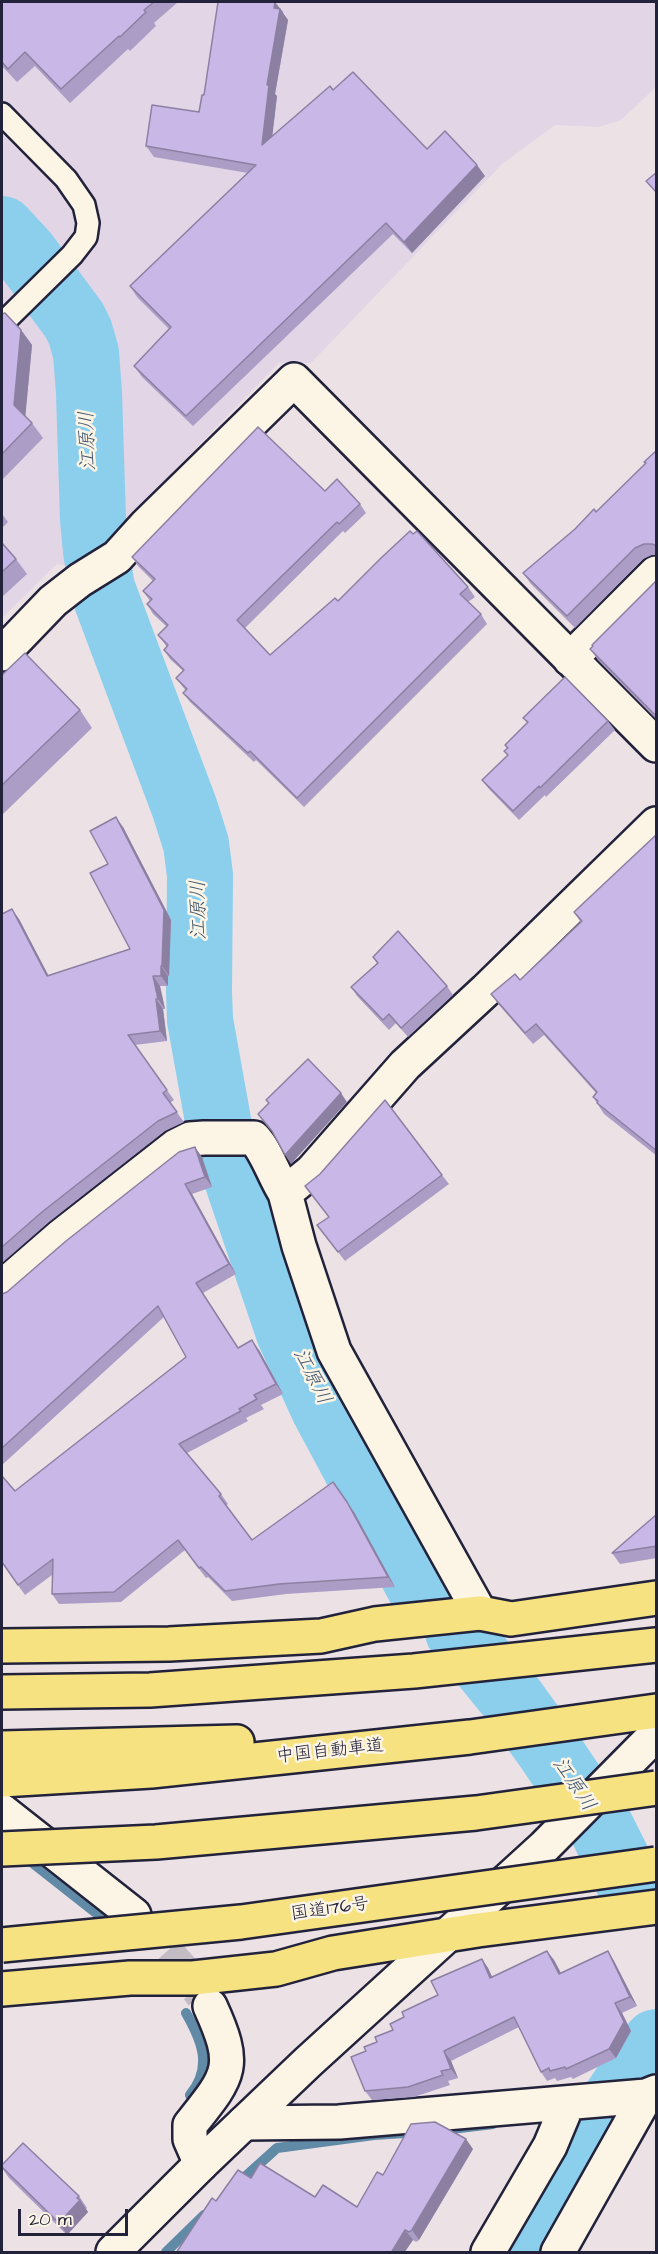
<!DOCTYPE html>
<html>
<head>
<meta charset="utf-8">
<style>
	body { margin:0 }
	#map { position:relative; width:658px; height:2254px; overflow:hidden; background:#ece2e6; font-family:"Architects Daughter",sans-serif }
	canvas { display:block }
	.frame { position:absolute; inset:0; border:3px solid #22223b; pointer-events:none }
	.scale { position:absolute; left:18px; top:2209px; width:110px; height:27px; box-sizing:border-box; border:3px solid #22223b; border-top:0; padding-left:8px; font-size:18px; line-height:21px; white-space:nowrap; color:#22223b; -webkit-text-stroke:4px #fcf5e5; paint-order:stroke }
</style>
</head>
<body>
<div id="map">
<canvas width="658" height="2254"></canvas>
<div class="frame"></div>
<div class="scale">20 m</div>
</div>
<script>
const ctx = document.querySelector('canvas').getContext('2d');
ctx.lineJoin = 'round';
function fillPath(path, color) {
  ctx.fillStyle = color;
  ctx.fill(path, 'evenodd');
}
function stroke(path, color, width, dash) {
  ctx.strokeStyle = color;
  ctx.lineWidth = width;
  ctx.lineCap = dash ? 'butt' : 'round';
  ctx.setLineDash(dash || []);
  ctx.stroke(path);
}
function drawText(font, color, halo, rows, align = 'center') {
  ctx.font = font + ' "Architects Daughter","Klee One",sans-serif';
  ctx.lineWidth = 5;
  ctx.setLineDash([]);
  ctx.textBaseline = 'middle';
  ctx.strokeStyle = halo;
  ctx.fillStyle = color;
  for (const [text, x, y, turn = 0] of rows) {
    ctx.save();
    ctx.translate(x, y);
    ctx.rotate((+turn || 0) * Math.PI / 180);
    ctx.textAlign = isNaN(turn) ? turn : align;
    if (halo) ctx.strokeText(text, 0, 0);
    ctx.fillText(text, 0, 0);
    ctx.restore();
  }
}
const built = new Path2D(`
	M2 2H656V87L621 120 599 127 555 125 502 164 311 363H279L133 513 114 540 79 567 57 564 2 618Z`);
const stream = new Path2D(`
	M78 552 94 536
	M25 1857 114 1927
	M186 2013C202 2041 213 2067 190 2095L192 2099
	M571 2129 589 2139
	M435 2131 493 2124
	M237 2184 277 2148 374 2135 420 2132
	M166 2252 204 2215`);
const river = new Path2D(`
	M2 229 26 255 74 320 80 332 86 353 89 393 93 519 96 551 102 588 185 809 196 844 200 875 199 991 200 1020 219 1126 289 1333 324 1409 421 1590
	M458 1632 513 1700 549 1750 601 1827 632 1889
	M524 2252 589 2139 646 2054 656 2042`);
const streetTunnel = new Path2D(`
	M134 1915 185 1972 202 1996`);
const lane = new Path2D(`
	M2 114 66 179 84 205 88 223 86 237 72 255 7 319`);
const street = new Path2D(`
	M2 654 53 601 80 580 117 557 146 525 294 380 656 745
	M570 659 656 573
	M285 1193 299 1246 334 1351 480 1613
	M2 1287 61 1236 176 1146 190 1139 204 1138H254C267 1152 274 1176 285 1193L312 1171 405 1065 486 990 656 824
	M2 1811 134 1915
	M244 2123 339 2122 646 2096 656 2092
	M201 2164 190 2139V2125C230 2075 238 2067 210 2006
	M488 2252 550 2146 568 2103
	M558 2252 646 2096`);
const secondary = new Path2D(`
	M113 2252 201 2164 308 2062 544 1847 656 1734`);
const highway = new Path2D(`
	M2 1646 169 1644 321 1636 375 1624 480 1613 511 1619 656 1598
	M2 1692 150 1690 414 1671 656 1645
	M2 1748 237 1742
	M2 1780 151 1771 470 1737 656 1711
	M2 1989 130 1978H193L276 1969 333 1953 478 1930 656 1907`);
const highwayBridge = new Path2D(`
	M2 1849 156 1842 476 1813 656 1788
	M2 1945 241 1922 656 1864`);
const wall = new Path2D(`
	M2 2H178L154 23 156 26 130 51 128 49 70 103 35 66 17 82 2 66Z
	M283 12V13L288 20 275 94 277 96 272 136 333 90 427 149 485 176 412 253 393 234 193 426 142 377 134 366 169 329 137 297 130 286 248 173 154 157 146 146 199 112 204 95Z
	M2 314 21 330 32 345 25 416 32 423 43 438 2 480Z
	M657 450V555H652L643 559 575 628 531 584 523 573 596 512 646 464Z
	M325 491 360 504 366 513 345 533 343 531 245 628 270 655 338 601 468 587 475 597 468 602 481 614 487 624 304 807 256 760 254 762 190 702 183 693 186 691 176 678 183 671 170 659 164 650 167 647 158 635 167 627 153 614 147 604 150 601 143 591 153 581 138 566 132 557Z
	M2 514 8 522 2 528Z
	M2 543 16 559 27 574 2 597Z
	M657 580V720L598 660 590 649Z
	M2 675 80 710 92 728 2 815Z
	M523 718 608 721 615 730 546 797 545 795 519 820 489 789 482 780 508 756 504 751 507 749 505 745 527 723Z
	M123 827 171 920 169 976H168V986H160L165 1009H163L167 1041 135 1045 174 1100 170 1103 184 1122 165 1131 49 1222 2 1263V914L19 919 48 976 130 949 108 864Z
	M657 834V1156L604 1114 593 1097 596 1093 544 1035 533 1044 499 1005 491 994 520 980 581 923 574 912Z
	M373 957 447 986 453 995 408 1037 396 1023 389 1030 357 996 351 987 377 963Z
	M202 1157 212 1187 192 1194 236 1274 203 1293 238 1348 259 1350 283 1394 261 1405 264 1409 246 1418 248 1421 187 1453 221 1494 228 1504 226 1506 252 1540 354 1512 395 1587 286 1594 232 1601 208 1577 206 1578 185 1550 121 1602 59 1604 52 1594V1575L25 1595 2 1563 15 1491 186 1357 164 1317 2 1465V1294L7 1292Z
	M442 1175 449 1184 345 1261 317 1225 329 1217 305 1186Z
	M657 1514V1558L620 1564 612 1553Z
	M547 1951 554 1960 561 1973 608 1951 614 1961 637 2006 622 2013 631 2031 616 2058 573 2079 571 2077 557 2081 555 2078 547 2081 541 2072 519 2027 451 2061 458 2078 448 2081 450 2085 414 2097 372 2100 365 2091 366 2051 393 2030 404 2017 438 1995 482 1959 488 1968 492 1977Z
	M473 2149 419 2240 416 2242 413 2240 404 2253H176L216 2201 251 2178 315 2197 357 2207 383 2175Z
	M2 2168 79 2196 87 2208 86 2209 88 2212 67 2235 9 2178Z`);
const shadedWall = new Path2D(`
	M275 2 283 12V13L288 20 275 94 277 96 270 156 262 145Z
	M477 165 485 176 412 253 404 242Z
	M21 330 32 345 25 420 14 405Z
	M116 817 123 827 171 920 169 976 162 966Z
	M12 909 19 919 54 986 47 976Z
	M161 966 168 976V986L161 976Z
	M153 976 160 986 165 1009 158 999Z
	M156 999 163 1009 167 1041 160 1031Z
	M341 1093 347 1102 291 1164 285 1155Z
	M195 1147 202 1157 212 1187 205 1177Z
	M185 1184 192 1194 236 1274 229 1264Z
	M252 1340 259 1350 283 1394 276 1384Z
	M347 1502 354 1512 395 1587 388 1577Z
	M547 1951 554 1960 566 1983 559 1974Z
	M608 1951 614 1961 637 2006 630 1997Z
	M482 1959 488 1968 497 1987 490 1978Z
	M615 2003 622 2013 631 2031 616 2058 609 2049Z
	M444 2051 451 2061 458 2078 451 2069Z
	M466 2139 473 2149 419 2240 412 2230Z
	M80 2200 88 2212 67 2235 59 2223Z
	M405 2230 413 2240 404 2253H391Z`);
const building = new Path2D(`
	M2 2H154L144 10 146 12 120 37 119 36 61 89 25 52 8 69 2 62Z
	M218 2H275L274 8 280 9 267 85H269L262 145 330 86 333 90 353 72 427 149 445 131 477 165 404 242 386 223 186 416 134 366 171 327 130 286 256 165 146 146 152 105 199 112 202 95H204Z
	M657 172V193L646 181Z
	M5 313 21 330 14 405 32 423 2 454V314Z
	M258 427 325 491 337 479 360 504 339 524 337 522 237 620 270 655 335 598 338 601 381 558 410 531 413 534 417 531 468 587 460 594 481 614 297 798 250 751 248 753 183 693 187 689 176 678 184 670 164 650 168 645 158 635 168 625 147 604 152 599 143 591 155 579 132 557Z
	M657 450V546L652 544H644L635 548 567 616 523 573 575 529 594 509 596 512 646 463 644 462Z
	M2 543 16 559 2 572Z
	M657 580V717L590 649 593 646 592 645Z
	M25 653 80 710 2 785V675Z
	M565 677 608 721 540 788 539 786 513 811 482 780 508 755 504 751 508 748 505 745 528 722 523 718Z
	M116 817 164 910 162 966H161V976H153L158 999H156L160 1031 128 1035 167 1090 163 1093 177 1112 158 1121 42 1212 2 1247V914L12 909 47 976 130 949 90 873 108 864 90 831Z
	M657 834V1151L597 1103 598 1101 593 1097 597 1092 536 1024 525 1033 491 994 515 974 520 980 582 921 574 912Z
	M398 931 447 986 401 1028 389 1014 383 1020 351 987 378 963 373 957Z
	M308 1059 341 1093 285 1155 272 1131 258 1114 269 1103 266 1100Z
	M385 1100 442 1175 338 1252 317 1225 329 1217 305 1186 320 1174Z
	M195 1147 205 1177 185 1184 229 1264 196 1283 238 1348 252 1340 276 1384 254 1395 257 1399 239 1409 241 1411 179 1444 221 1494 219 1496 252 1540 333 1482 347 1502 388 1577 279 1584 225 1591 201 1567 199 1568 178 1540 114 1592 52 1594 53 1559 18 1585 2 1562V1476L15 1491 186 1357 158 1306 2 1448V1294L7 1292 66 1241 179 1152Z
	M657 1514V1546L612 1553Z
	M547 1951 559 1974 608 1951 630 1997 615 2003 624 2022 609 2049 566 2069 565 2067 550 2071 549 2068 541 2072 514 2017 444 2051 451 2069 441 2071 443 2075 408 2087 365 2091 351 2057 366 2051 364 2047 377 2042 375 2037 393 2030 390 2024 404 2017 402 2012 438 1995 431 1981 482 1959 490 1978Z
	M435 2122 466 2139 412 2230 409 2232 405 2230 391 2253H176L212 2198 216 2201 238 2170 251 2178 260 2163 315 2197 323 2185 357 2207 377 2172 383 2175 411 2124Z
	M23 2143 79 2196 77 2198 80 2200 59 2223 2 2167V2165Z`);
const streetNames = [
	["中国自動車道",330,1752,-6],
	["国道176号",330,1910,-8]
];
const waterNames = [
	["江原川",89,441,-92],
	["江原川",200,910,-91],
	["江原川",311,1377,63],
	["江原川",573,1785,56]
];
fillPath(built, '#e1d5e6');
stroke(stream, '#618aa6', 10);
stroke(river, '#8bcfed', 66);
stroke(streetTunnel, '#c4bcc4', 33, [33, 16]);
stroke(lane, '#22223b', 26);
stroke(street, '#22223b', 38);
stroke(secondary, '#22223b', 38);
stroke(highway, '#22223b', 38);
stroke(lane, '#fcf5e5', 21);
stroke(street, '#fcf5e5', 33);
stroke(secondary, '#fcf5e5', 33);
stroke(highway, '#f7e281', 33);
stroke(highwayBridge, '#22223b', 38, []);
stroke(highwayBridge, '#f7e281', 33);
fillPath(wall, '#ac9dc7');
fillPath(shadedWall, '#8c80a2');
fillPath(building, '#c8b7e7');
stroke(building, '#8c80a2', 1.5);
drawText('18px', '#22223b', '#fcf5e5', streetNames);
drawText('italic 20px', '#425670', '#fcf5e5', waterNames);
</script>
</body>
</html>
